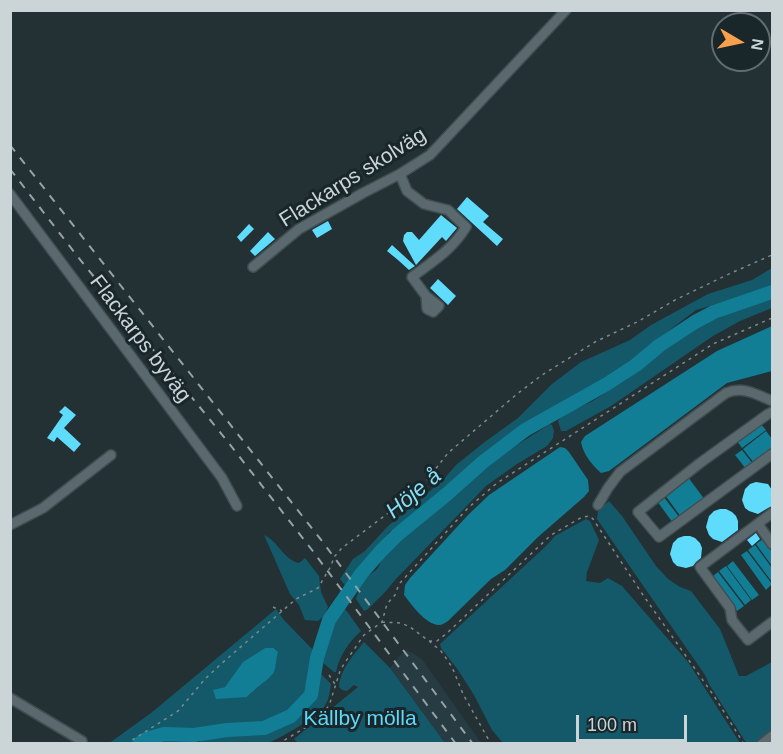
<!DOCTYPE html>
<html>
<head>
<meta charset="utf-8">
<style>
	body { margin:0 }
	#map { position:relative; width:783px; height:754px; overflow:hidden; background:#233034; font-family:Arial,sans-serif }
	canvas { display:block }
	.frame { position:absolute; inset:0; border:12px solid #cbd4d6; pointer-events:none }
	.north { position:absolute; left:711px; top:12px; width:60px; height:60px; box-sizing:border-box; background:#19262a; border:2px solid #606c6f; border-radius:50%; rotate:99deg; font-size:16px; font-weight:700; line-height:24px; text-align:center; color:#cbd4d6 }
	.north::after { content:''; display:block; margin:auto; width:21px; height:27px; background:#f9a04c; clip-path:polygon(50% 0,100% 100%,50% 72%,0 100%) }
	.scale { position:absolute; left:576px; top:715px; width:111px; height:27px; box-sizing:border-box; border:3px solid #cbd4d6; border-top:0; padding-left:8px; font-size:18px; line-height:21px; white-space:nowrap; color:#cbd4d6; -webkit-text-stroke:4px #19262a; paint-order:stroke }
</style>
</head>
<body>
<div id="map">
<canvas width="783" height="754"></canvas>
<div class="frame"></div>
<div class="north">N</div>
<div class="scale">100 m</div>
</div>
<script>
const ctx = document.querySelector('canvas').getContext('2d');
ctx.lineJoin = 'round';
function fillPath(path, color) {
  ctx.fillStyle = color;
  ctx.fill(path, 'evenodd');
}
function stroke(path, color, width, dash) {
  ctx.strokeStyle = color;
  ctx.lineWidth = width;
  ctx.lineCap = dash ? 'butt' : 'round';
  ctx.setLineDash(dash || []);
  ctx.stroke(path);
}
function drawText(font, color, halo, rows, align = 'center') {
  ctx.font = font + ' Arial,sans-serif';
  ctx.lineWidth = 6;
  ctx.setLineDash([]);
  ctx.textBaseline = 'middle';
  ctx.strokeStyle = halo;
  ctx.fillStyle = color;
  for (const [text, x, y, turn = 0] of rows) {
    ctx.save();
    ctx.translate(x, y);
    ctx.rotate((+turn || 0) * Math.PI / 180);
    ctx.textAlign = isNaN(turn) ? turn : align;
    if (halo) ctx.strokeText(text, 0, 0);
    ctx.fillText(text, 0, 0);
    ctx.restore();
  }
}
const built = new Path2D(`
	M407 650 422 659 481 743H445L390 668 399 656Z`);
const green = new Path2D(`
	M772 268V287L757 293 696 310 663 335 611 377 562 403 500 442 453 480 430 503 389 532 347 588 340 579 353 559 365 551 388 526 443 480 456 465 486 441 518 418 552 384 581 362 630 340 651 325 708 294 752 280Z
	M770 297H772V308L740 321 713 336 611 406 566 431H561L558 421 563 414 591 402 626 380 672 344 702 325 737 309 766 300Z
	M550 424 552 425 554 431 553 438 547 446 517 464 486 486 395 580 386 591 368 609 364 611 356 599 359 590 360 583 377 569 386 553 393 547 400 538 421 524 476 474 509 450Z
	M609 501 622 516 656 566 668 579 680 587 691 591 720 629 739 676H746L772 662V732L758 743H748L745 741 709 684 705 675 597 519 598 511Z
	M586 519 590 521 599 540 587 572 586 581 600 583 608 578 622 586 688 662 740 743H503L492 730 474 695 458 670 441 648 440 644 546 546 555 536Z
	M264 535C278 541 284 560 299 563L305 558 319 576 321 592 328 607 325 615 318 621 305 620 299 605 290 594Z
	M276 609 284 620 313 650 310 679 303 700 284 716 255 724 201 729 168 728 161 729 152 731 140 737 132 743 108 744 151 713ZM265 648H275L277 652C276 657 276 662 275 667 271 680 255 688 247 697H238L213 691 225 687 244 662Z
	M342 609 346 610 361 631C349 642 339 656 336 672H334L323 663 321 656 335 617 338 611Z
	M364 642 390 668 445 743 299 744 294 739 358 687 354 685 347 691 342 690 339 687C340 670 354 654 364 642Z
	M320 673 331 684C330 692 329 700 324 707 315 719 280 738 266 744L154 743 161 741 171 739 199 742 207 738 221 735 266 731 280 727 300 715 307 708 317 688 318 676Z`);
const water = new Path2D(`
	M772 326V371L727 383 609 471 601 473C592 465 583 454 581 442L585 436 717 351Z
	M760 423 766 430 742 448 737 441Z
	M766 431 772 439V449L754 463 743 449Z
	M560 447 565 448 569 452 588 480 589 491 584 497 538 537 505 570 491 579 448 621C445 623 442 625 439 625 426 625 411 604 404 595L405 585 410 578 468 515 489 495Z
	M742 450 753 464 746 469 735 455Z
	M688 477 705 500 681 517 665 495Z
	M663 496 680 518 673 523 657 501Z
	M763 539 772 552V566L756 544Z
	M755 545 772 568V582L748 550Z
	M747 551 772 584 766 590 741 555Z
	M733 561 759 595 752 600 727 566Z
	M726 566 751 600 745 605 719 571Z
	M718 572 744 606 737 611 712 577Z
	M265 648H274L278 652C276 658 276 667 274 672 270 679 253 690 247 697L216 699 213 690 225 687 243 662Z`);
const river = new Path2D(`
	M139 744 146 739 164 734 194 735 227 730 264 728 291 716 311 695 317 658 329 620 361 574 381 551 397 535 447 494 483 462 525 430 607 384 636 365 660 345 695 322 714 312 772 292`);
const building = new Path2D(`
	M467 197 489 216 483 222 503 239 497 246 457 209Z
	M441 215 457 228 446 241 442 237 416 265 403 241 404 235 407 232H412L419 240Z
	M328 221 332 229 317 238 312 230Z
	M249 224 254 229 241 242 237 237Z
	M268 232 275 239 255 256 250 251Z
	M392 245 415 266 409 270 398 260 387 251Z
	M438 279 456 296 448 305 430 288Z
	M65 406 76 415 64 428 81 444 74 452 57 437 54 442 47 438 63 415 59 412Z
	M756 482 768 484 772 490V506L768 508 758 514 749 511 745 508 742 500 745 489 750 484Z
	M720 509H726L732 512 736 516 738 521V530L722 542 713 539 709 535 706 527 709 516 714 511Z
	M756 533 760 539 752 546 747 540Z
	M684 536H690L695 538 700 543 702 548 701 558 696 562 693 566 686 568 677 566 673 562 670 554 673 543 678 538Z`);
const path = new Path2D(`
	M273 607 282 611
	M382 622 401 623 410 627 429 641 441 651 452 667 463 694 491 744
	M429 641H437L446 634 551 535 582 517 590 516 593 519 643 595 714 696 744 744
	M329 675 335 684
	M126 744 178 711 205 679 221 664 296 599 318 588 331 566 334 557 342 548 408 498 423 485 448 453 517 394 542 375 595 342 639 321 675 300 731 273 772 255
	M278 744 308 726 329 706 340 671 344 664 364 635 382 622 387 604 395 595 399 584 468 508 497 483 713 344 772 318`);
const minor = new Path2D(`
	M400 174 407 191 424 204 448 210 466 227C452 250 433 261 412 277L426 296 427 309 433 312 439 306 426 296
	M10 194 222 478 237 506
	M253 267 299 229 363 193 400 174 430 155 566 10
	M772 412 768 414 700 463 638 512 659 537 772 454
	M598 505 608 488 620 472 726 393C743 386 756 394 772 401
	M772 513 700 567 730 608 732 620 748 640 772 622
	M758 524 772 544
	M10 525 43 508 111 455
	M10 698 82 741
	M762 744 772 736`);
const rail = new Path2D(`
	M10 145 322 541 473 744
	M10 169 78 257 228 442 312 550 456 744`);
const streetNames = [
	["Flackarps skolväg",353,178,-32],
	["Flackarps byväg",140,339,53]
];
const parkNames = [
	["Källby mölla",360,719]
];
const waterNames = [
	["Höje å",414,494,-40]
];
fillPath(built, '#263c42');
fillPath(green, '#145969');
fillPath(water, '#117e95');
stroke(river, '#117e95', 14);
fillPath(building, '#5fdcfc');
stroke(minor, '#414d50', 12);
stroke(path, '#7e898c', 1.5, [3, 4.5]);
stroke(minor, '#5a696d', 9);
stroke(rail, '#97a1a4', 2, [8, 8]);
drawText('21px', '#cbd4d6', '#19262a', streetNames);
drawText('21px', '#5cdafa', '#19262a', parkNames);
drawText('italic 22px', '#8adff7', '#19262a', waterNames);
</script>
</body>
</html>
